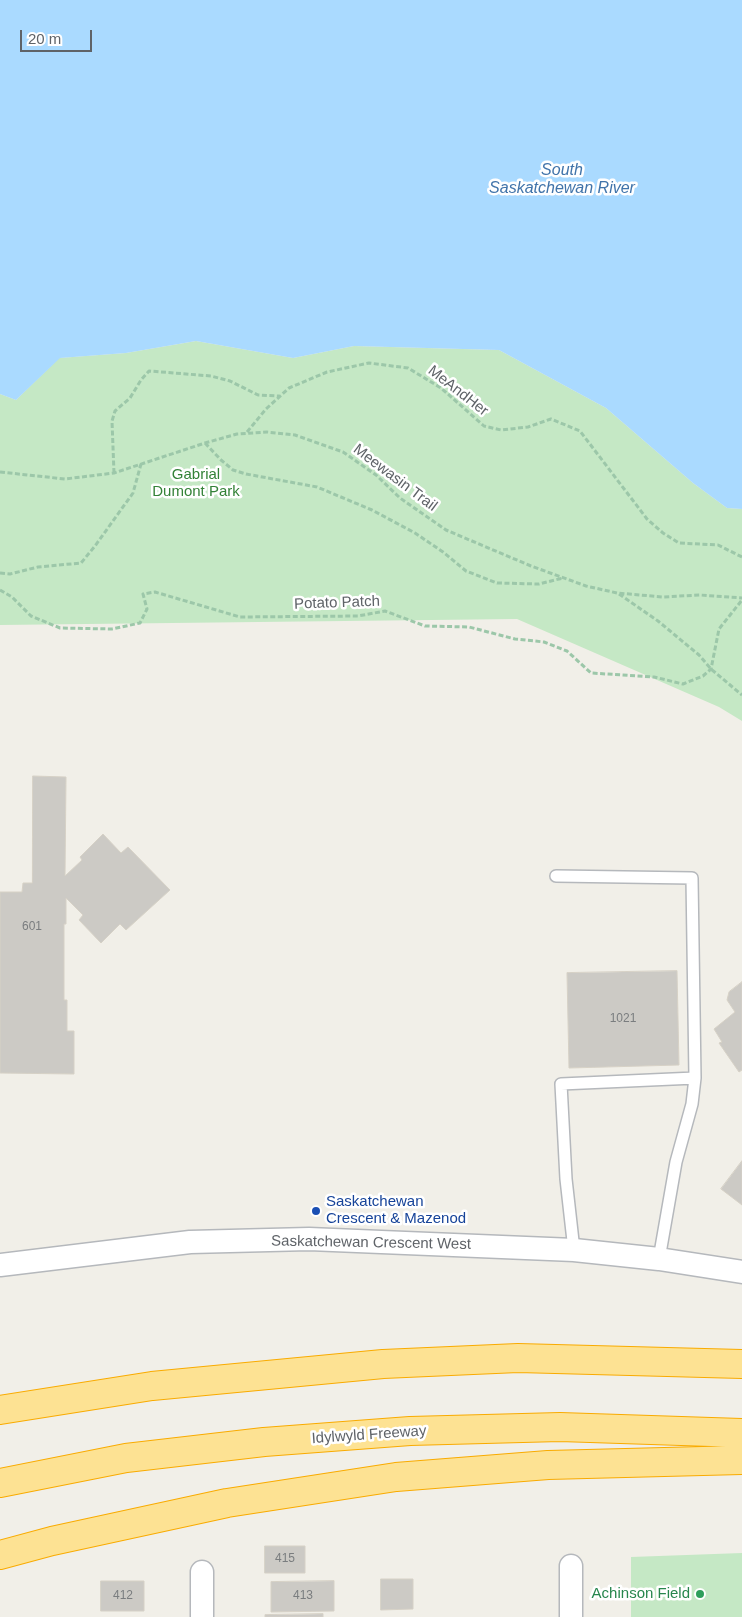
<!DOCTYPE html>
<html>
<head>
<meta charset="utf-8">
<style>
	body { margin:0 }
	#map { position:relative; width:742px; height:1617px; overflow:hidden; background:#f1efe8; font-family:Arial,sans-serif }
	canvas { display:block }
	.scale { position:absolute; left:20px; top:30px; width:72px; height:22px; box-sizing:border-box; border:2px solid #5f6368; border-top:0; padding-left:6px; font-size:15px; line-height:18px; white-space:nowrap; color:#5f6368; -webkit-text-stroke:4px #fff; paint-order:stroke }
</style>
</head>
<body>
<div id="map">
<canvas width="742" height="1617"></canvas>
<div class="scale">20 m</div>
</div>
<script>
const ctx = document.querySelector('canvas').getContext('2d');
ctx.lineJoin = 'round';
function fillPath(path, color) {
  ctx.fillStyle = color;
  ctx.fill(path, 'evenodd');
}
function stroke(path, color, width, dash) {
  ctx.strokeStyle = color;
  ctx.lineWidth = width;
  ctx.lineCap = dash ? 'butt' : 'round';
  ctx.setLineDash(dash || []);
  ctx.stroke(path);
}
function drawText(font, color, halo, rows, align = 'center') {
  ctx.font = font + ' Arial,sans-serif';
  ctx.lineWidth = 5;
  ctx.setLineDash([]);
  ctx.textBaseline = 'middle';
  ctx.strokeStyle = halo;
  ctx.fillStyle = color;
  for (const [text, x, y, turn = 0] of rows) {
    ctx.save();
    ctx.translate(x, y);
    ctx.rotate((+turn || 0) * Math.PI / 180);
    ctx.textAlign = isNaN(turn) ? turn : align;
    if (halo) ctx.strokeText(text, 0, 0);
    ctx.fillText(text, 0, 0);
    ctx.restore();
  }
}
const green = new Path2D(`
	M196 341 293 358 354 346 499 350 606 408 693 483 727 508 742 509V721L719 707 517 619 0 625V394L16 400 59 358 126 353Z
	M742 1553V1617H631V1557Z`);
const water = new Path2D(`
	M0 0H742V509L727 508 693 483 606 408 499 350 354 346 293 358 196 341 126 353 60 358 16 400 0 394Z`);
const building = new Path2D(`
	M33 776 66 777 65 876 82 860 80 857 103 834 121 853 128 847 170 890 126 930 120 924 101 943 79 920 83 915 66 898V924H64V1000H67V1031H74V1074L0 1073V892H22L23 883H32Z
	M677 971 679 1065 569 1068 567 973Z
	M742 982V1070L739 1072 719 1043 722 1042 714 1029 735 1012 727 1000 729 992Z
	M742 1161V1205L721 1189Z
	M265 1546H305V1573H265Z
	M381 1579H413V1609L381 1610Z
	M101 1581H144V1611H101Z
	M334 1581V1611L271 1612V1582Z
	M323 1614V1617H265V1615Z`);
const path = new Path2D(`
	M247 432 266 409 289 388 327 372 369 363 408 368 441 388 484 426 501 430 528 427 551 419 580 431 647 519 663 533 679 543 718 545 742 557
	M205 443 221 460 233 470 246 474 317 487 372 510 415 533 443 552 466 571 497 583 539 584 563 578
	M0 472 65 479 114 473 205 443 237 434 267 432 295 435 343 452 376 475 400 498 446 530 531 566 586 586 617 593 663 597 700 595 742 598
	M114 473 112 421 115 411 130 398 141 380 149 371 211 376 230 381 258 395 279 396
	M0 573 10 574 38 567 81 563 95 546 133 493 141 464
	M0 590 12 597 31 616 60 628 112 629 140 623 147 609 143 594 155 592 240 617 358 616 385 611 425 626 469 627 515 639 544 642 567 651 591 673 654 677 683 684 703 676 711 669 719 629 742 600
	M619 594 658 621 699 655 711 669 742 695`);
const service = new Path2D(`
	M556 876 692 878 695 1078 692 1104 676 1162 659 1259
	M574 1250 566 1179 561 1084 695 1078`);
const minor = new Path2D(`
	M0 1265 190 1242 309 1239 574 1250 659 1259 742 1272
	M571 1566V1617
	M202 1572V1617`);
const motorway = new Path2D(`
	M0 1410 152 1386 383 1364 518 1358 742 1364
	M0 1483 126 1458 264 1442 410 1431 560 1427 742 1433
	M0 1555 52 1541 227 1503 396 1477 548 1465 742 1460`);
const markers = [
	[316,1211,5,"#1a4fb4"],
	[700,1594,5,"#2e9e5b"]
];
const numberNames = [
	["601",32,927],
	["1021",623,1019],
	["415",285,1559],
	["412",123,1596],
	["413",303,1596]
];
const streetNames = [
	["MeAndHer",458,391,38],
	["Meewasin Trail",395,478,37],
	["Potato Patch",337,603,-2],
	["Saskatchewan Crescent West",371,1243,1],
	["Idylwyld Freeway",369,1435,-4]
];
const parkNames = [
	["Gabrial",196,475],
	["Dumont Park",196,492]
];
const transitNames = [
	["Saskatchewan",326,1202],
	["Crescent & Mazenod",326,1219]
];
const leisureNames = [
	["Achinson Field",690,1594]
];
const waterNames = [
	["South",562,171],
	["Saskatchewan River",562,189]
];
fillPath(green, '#c5e8c5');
fillPath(water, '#aadaff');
fillPath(building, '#cccac5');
stroke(building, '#d6d1c6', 1);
stroke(service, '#b5b8bc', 14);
stroke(minor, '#b5b8bc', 25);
stroke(motorway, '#f9ab00', 30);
stroke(path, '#9cc7a9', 3, [5, 2.5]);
stroke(service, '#fff', 11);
stroke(minor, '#fff', 22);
stroke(motorway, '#fde293', 28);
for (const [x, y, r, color] of markers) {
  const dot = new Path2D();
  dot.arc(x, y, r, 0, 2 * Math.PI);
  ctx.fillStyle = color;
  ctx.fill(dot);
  stroke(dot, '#fff', 2);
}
drawText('12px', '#7a7d7f', null, numberNames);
drawText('15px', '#5f6368', '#fff', streetNames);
drawText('15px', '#348238', '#fff', parkNames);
drawText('15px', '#164399', '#fff', transitNames, 'left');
drawText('15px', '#27864d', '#fff', leisureNames, 'right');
drawText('italic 16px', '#4174aa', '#fff', waterNames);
</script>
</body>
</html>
